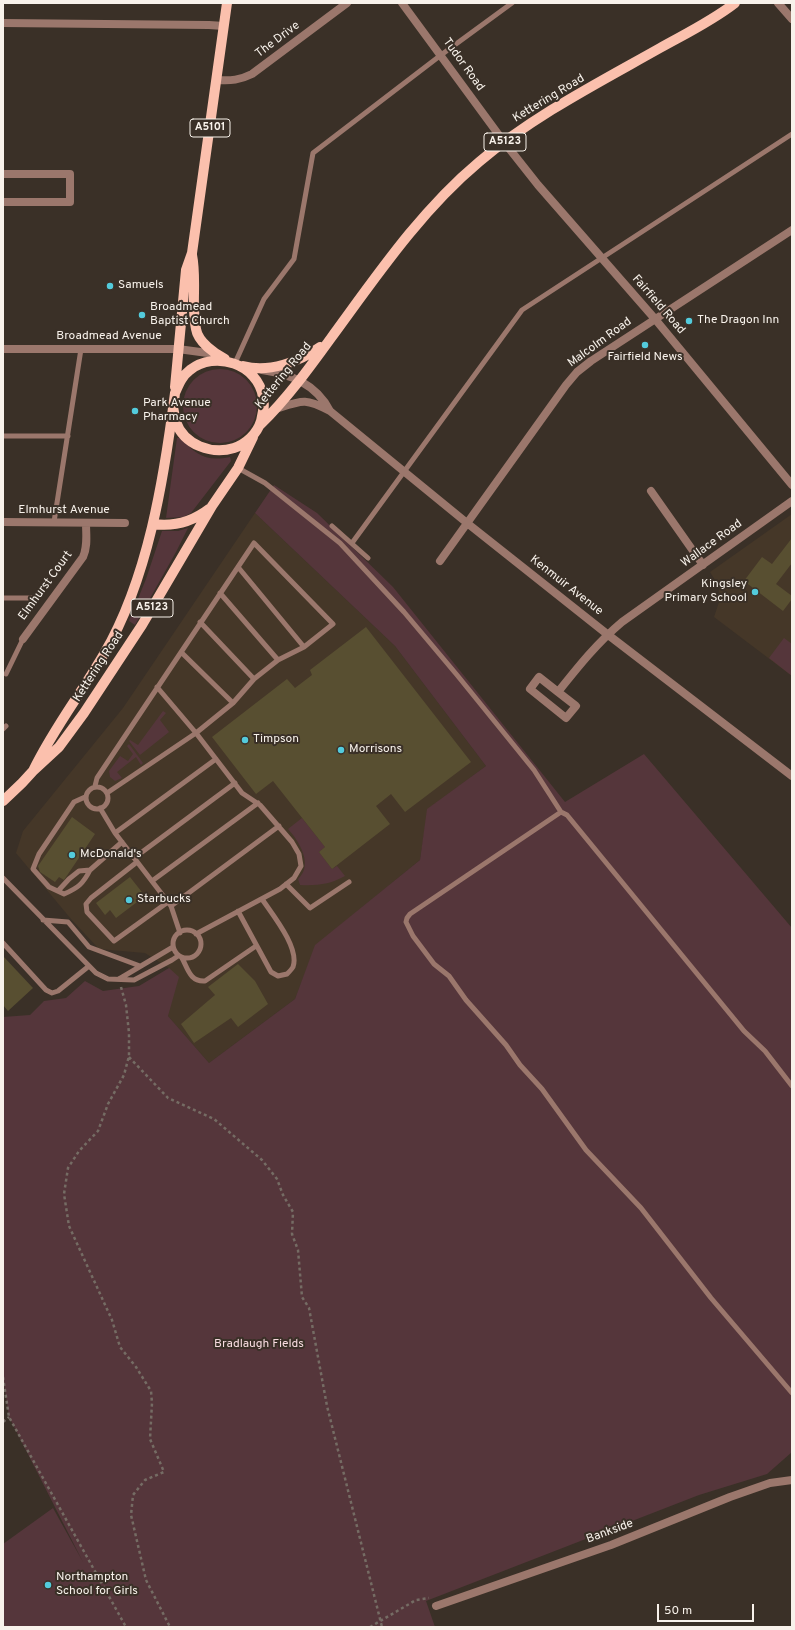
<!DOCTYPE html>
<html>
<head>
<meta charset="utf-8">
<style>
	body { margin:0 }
	#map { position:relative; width:795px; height:1630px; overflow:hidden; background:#3a3027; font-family:Overpass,sans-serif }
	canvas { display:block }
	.frame { position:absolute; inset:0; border:4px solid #f8f2eb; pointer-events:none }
	.scale { position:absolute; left:657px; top:1604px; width:97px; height:18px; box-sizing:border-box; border:2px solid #f8f2eb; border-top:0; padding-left:5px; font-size:12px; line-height:14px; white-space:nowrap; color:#f8f2eb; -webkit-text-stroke:3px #3a3027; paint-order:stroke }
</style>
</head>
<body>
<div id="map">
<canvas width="795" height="1630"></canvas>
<div class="frame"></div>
<div class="scale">50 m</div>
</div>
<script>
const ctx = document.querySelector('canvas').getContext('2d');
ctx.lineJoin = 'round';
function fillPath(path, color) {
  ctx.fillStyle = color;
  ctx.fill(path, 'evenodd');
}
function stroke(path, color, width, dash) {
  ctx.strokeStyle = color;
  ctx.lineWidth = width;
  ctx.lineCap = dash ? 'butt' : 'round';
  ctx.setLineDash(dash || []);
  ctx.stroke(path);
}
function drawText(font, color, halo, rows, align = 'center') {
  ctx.font = font + ' Overpass,sans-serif';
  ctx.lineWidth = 4;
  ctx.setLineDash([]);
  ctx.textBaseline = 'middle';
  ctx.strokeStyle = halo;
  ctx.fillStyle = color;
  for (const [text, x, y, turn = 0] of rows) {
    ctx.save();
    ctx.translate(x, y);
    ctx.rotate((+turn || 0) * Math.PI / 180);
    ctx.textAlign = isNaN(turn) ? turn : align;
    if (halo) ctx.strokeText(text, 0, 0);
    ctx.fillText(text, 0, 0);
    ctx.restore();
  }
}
const built = new Path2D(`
	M255 513 395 646 486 766 428 809 420 860 316 945 295 999 209 1063 168 1016 169 968 145 953 99 949 71 919 16 853 23 831 123 708Z
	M792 514V676L714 617 720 599 718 585 710 572Z`);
const green = new Path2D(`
	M183 406a37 37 0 1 1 74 0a37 37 0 1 1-74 0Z
	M177 438H181C196 455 206 462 230 457L231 461 191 513 183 517 166 518Z
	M274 485 317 513 393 587 565 802 644 754 792 928V1452L767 1474 699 1495 426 1601 435 1627H3V1544L53 1508 83 1562 9 1417 3 1377V1017L30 1015 44 1001 66 998 85 981 103 991 139 986 169 968 179 977 168 1016 209 1063 295 999 315 945 420 860 427 809 486 766 395 646 255 513Z
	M188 528 176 552 135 625 129 621 146 579 162 531H178Z
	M784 638 792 644V676L769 658Z
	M163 711 166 713 160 720 169 732 140 755 129 741 130 740 138 745Z
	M129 744 143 763 141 765 136 757 117 772 122 778 115 781 110 777 109 771 120 756 128 761 133 754 127 746Z
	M302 818 325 847 319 852 332 869 337 866 345 876C331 884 317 886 300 885L298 879C314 865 299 841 288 829Z`);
const building = new Path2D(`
	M792 538V563L776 584 792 596V599L783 611 744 581 762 557 772 564Z
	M366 627 471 762 405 812 391 794 376 806 390 824 332 869 319 852 325 847 273 781 256 794 212 737 287 679 295 688 312 675 310 670Z
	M72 817 95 834 64 880 59 877 55 882 40 872 38 866Z
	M130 877 145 896 116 918 110 910 105 915 96 903Z
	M3 956 33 988 8 1011 3 1005Z
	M238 964 255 981 268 1004 238 1027 231 1018 194 1043 181 1024 215 995 208 987Z`);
const path = new Path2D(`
	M121 987 126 1005 129 1033V1056L124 1075 108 1104 98 1131 79 1151 68 1168 64 1194 69 1226 112 1320 120 1347 136 1367 151 1391 152 1403 150 1439 164 1472 145 1480 133 1495 131 1515 146 1580 170 1627
	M129 1057 168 1098 214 1119 262 1160 277 1179 283 1195 293 1212 292 1234 298 1250 302 1297 309 1308 327 1406 382 1627
	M3 1377 9 1417 126 1627
	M3 1422 9 1417
	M370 1627 416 1600 429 1598`);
const lane = new Path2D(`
	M235 363 264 299 294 259 313 153 441 55 512 3
	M3 436H68
	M238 468 265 483 340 543 404 612 457 675 534 770 561 812 567 815 744 1031 765 1051 792 1086
	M54 522 81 349
	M332 526 368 558
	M352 543 522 310 792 134
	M238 567 304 647
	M220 593 278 660
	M3 598H34
	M200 622 254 679
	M181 652 233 703
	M6 674 23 639
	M3 729 6 726
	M95 786 97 778 254 543 333 624 304 647 278 660 254 679 233 703 196 733 157 687
	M86 798a11 11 0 1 1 22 0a11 11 0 1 1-22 0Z
	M107 793 196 733 242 793 260 805 292 842 299 854 301 866 294 878 280 889 196 934
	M85 797 74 802 39 854 33 869 49 887 64 894C78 888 83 884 90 870
	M100 808 115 833 171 906 180 933
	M561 812 410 914 407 918 406 922 413 936 434 964 449 976 466 1000 506 1045 520 1065 542 1089 586 1150 641 1208 711 1298 792 1393
	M115 833 216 759
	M134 858 235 783
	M137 862 91 898 86 904 87 912 114 941 168 902
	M3 878 96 973 108 979 134 980 172 960 178 956
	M152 881 258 803
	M286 884 310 908 349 882
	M58 891 69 879 79 871 90 870 122 842
	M171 906 279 826
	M238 911 271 972 278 976 287 974C289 972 292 969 293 967 300 948 272 914 262 899
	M43 920 68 922 89 947 140 966
	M173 944a14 14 0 1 1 28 0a14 14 0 1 1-28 0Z
	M3 943 46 990 52 993 58 991 89 966
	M182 958C188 969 190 982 205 981L256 946
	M119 979 173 947`);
const street = new Path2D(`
	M402 3 504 142 538 185 655 319 792 485
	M778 3 792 19
	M3 23 209 25 224 26
	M217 80C231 81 240 80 252 74L347 3
	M3 174H70V202H3
	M3 349H178L215 354
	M262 370C291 374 316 384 330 411
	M276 409C303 400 305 398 330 411L467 523 607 634 792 776
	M651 491 703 565
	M3 522 125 523
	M440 561 566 385 577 372 591 361 792 230
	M23 639 83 557C88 546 86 535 86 523
	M558 692 539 677 530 689 566 718 576 706 558 692C578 667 597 643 622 622L792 501
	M436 1606 611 1545 730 1497 770 1483 792 1480`);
const primary = new Path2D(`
	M192 255C197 280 191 306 196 329 198 342 215 354 225 359
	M243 366C269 373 299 362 320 347
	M175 387 186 270 192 253 227 3
	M260 425C290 396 315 360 339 327 382 268 424 208 479 162 533 116 598 83 660 48 685 34 712 21 735 3
	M153 524C174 527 192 522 209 509
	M33 771C53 729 81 694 104 654 148 579 164 479 175 393 179 384 182 376 190 370 215 350 258 364 263 397 265 406 263 413 261 421 257 434 246 444 234 448 212 455 184 445 176 422 175 418 174 412 173 407
	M3 801 22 783 33 771 59 747 84 713 142 625 212 506 238 468 253 437`);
const markers = [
	[110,286,4,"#53cbdc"],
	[142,315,4,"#53cbdc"],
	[689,321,4,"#53cbdc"],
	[645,345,4,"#53cbdc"],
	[135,411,4,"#53cbdc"],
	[755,592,4,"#53cbdc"],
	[245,740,4,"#53cbdc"],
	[341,750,4,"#53cbdc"],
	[72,855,4,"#53cbdc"],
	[129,900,4,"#53cbdc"],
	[48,1585,4,"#53cbdc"]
];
const shields = [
	[210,128,40],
	[505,142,42],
	[152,608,42]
];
const shieldNames = [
	["A5101",210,128],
	["A5123",505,142],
	["A5123",152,608]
];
const streetNames = [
	["The Drive",278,40,-37],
	["Tudor Road",463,65,54],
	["Kettering Road",549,99,-31],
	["Fairfield Road",658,305,49],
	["Broadmead Avenue",109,337],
	["Malcolm Road",600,343,-36],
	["Kettering Road",284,376,-51],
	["Elmhurst Avenue",64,511],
	["Wallace Road",712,544,-36],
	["Elmhurst Court",46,586,-54],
	["Kenmuir Avenue",566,586,38],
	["Kettering Road",99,667,-57],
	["Bankside",610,1532,-20]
];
const poiNames = [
	["Samuels",118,286],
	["Broadmead",150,308],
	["Baptist Church",150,322],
	["The Dragon Inn",697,321],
	["Fairfield News",645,358,"center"],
	["Park Avenue",143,404],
	["Pharmacy",143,418],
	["Kingsley",747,585,"right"],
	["Primary School",747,599,"right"],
	["Timpson",253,740],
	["Morrisons",349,750],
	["McDonald's",80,855],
	["Starbucks",137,900],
	["Northampton",56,1578],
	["School for Girls",56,1592]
];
const parkNames = [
	["Bradlaugh Fields",259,1345]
];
fillPath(built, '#453728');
fillPath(green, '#55363b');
fillPath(building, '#584f31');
stroke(path, '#756c64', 2.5, [3, 3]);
stroke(lane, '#9b776c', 5);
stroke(street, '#9b776c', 8);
stroke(primary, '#fbc0ad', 10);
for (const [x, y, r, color] of markers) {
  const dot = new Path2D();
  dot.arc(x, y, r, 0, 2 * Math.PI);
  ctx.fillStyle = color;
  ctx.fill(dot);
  stroke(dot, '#3a3027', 1.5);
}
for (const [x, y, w] of shields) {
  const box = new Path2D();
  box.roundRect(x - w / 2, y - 9, w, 18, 3);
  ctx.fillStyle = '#3a3027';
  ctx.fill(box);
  stroke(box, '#f8f2eb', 1);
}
drawText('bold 11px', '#f8f2eb', null, shieldNames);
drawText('12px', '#f8f2eb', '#3a3027', streetNames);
drawText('12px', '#f8f2eb', '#3a3027', poiNames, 'left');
drawText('12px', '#f7dbdf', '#3a3027', parkNames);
</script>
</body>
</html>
